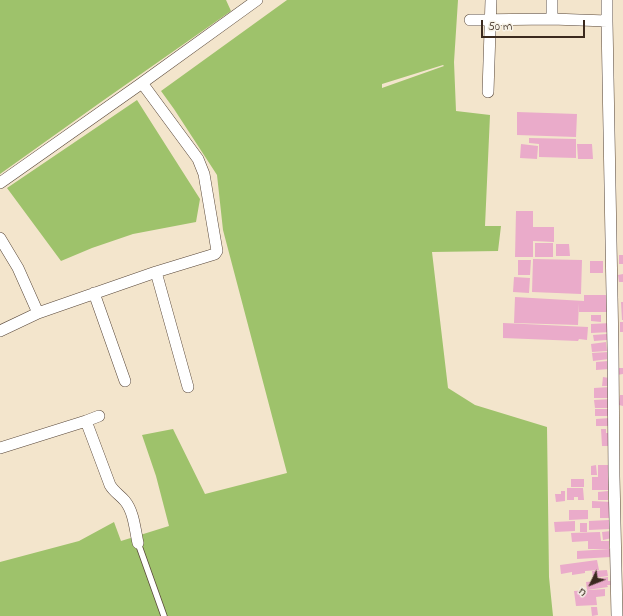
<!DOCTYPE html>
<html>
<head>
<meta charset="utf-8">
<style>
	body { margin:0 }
	#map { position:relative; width:623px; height:616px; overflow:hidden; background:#f3e5cc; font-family:"Indie Flower",sans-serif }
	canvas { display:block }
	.north { position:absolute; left:571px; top:564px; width:40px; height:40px; -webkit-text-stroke:3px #f7f3e8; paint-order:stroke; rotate:227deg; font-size:11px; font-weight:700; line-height:16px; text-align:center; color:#3b2a1e }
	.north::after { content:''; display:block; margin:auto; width:14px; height:18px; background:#3b2a1e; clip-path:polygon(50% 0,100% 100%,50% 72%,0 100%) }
	.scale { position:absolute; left:481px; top:20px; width:104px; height:18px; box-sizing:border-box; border:2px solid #3b2a1e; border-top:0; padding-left:5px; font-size:12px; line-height:14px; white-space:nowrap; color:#3b2a1e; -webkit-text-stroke:3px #f7f3e8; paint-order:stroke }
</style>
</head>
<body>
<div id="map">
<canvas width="623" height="616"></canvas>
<div class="north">U</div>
<div class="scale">50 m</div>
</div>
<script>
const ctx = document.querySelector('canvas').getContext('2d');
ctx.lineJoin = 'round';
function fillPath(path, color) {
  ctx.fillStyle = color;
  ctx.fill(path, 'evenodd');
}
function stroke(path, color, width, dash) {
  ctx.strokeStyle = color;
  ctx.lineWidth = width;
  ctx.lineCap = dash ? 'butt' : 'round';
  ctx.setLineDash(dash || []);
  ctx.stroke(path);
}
const green = new Path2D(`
	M0 0H226L231 11 101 102 0 174Z
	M287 0H458L454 62 456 111 490 115 485 226H501L498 251 432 252 448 388 475 405 547 427 549 577 553 616H0V562L79 541 114 522 121 541 169 526 156 476 142 435 173 429 205 494 287 473 223 230 217 175 174 109 161 91ZM443 65 444 66 382 88V84Z
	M137 100 200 199 196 222 133 234 92 248 61 261 7 188Z`);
const building = new Path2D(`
	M517 112 577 114 576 137 517 135Z
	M529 138 576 139V158L539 157V144L529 143Z
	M521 144 538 146 537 159 520 158Z
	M577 144H592L593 159H578Z
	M516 211H533V227H554V242L533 241V257H515Z
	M535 243H553V257H535Z
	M556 244H569L570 256H556Z
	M619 255H623V264H619Z
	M533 259 582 260 581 294 532 292Z
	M518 260H531L530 275H518Z
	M590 261H603V273H590Z
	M623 274V282H619L618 275Z
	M514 277 530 278 529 293 513 292Z
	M584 295H609V312H579V303L578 325 514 323 515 297 584 301Z
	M621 302H623V320H622Z
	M591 315H601V322L591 321Z
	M620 322H623V332H620Z
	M503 323 588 327 587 340 579 339 578 341 503 338Z
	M611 323V332L591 333V324Z
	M607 334V340L594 341 593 335Z
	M606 342 607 351 592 352 591 344Z
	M608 352 609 359 593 361 592 353Z
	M608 361 609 369 596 370V362Z
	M617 368H623V374L617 375Z
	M603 377 609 378 608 386H602Z
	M610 387V398H594V388Z
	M620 395H623V406L619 405Z
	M611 399V408H595L594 400Z
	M595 409H610V416H595Z
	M610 418 611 426H596V419Z
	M601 429H606V433H611V446H602Z
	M596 465 597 475H591V466Z
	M598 465H612L613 490H592V477H598Z
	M571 479H584V487H571Z
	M567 488H583L584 500H578V497H574V500H567Z
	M561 491H565V501L556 502 555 494H561Z
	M608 491V500H598V492Z
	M592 501 612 502V508H592Z
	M600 508H612V518H600Z
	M569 510H588V519L569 520Z
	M609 520 610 529 589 530V521Z
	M575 521V531L555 532 554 522Z
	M580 523H587V532H580Z
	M611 531 612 538 603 540 602 532Z
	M600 532 601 541H609V549H588V541L572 542 571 533Z
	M610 549 611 557 577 559V551Z
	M597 560 599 570 585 571V573L572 575V572L561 574 560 565Z
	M607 570 608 576 593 578 592 571Z
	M608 577V581H611L612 585H607L608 587 587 590 586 582 595 581V579Z
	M605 589V596L596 597 597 605 576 606 574 591Z
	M591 607H597L598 615 592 616Z`);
const service = new Path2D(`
	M138 543 164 616`);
const minor = new Path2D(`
	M607 0V21L613 350 614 476 617 616
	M552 19V0
	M470 20 552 19 607 21
	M142 83 198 159 204 174 217 251 215 254 156 272
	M488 92 491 0
	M0 183 142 83 257 0
	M0 238 18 268 38 313
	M94 293 125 381
	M0 331 38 313 156 272 188 387
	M86 421 99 416
	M0 448 86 421 110 485C114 492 120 495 125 501 134 512 135 530 138 543`);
fillPath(green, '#9ec26b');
fillPath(building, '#eaabca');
stroke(service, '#574638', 7);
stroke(minor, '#574638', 12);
stroke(service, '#fff', 5.5);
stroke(minor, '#fff', 11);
</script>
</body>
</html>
